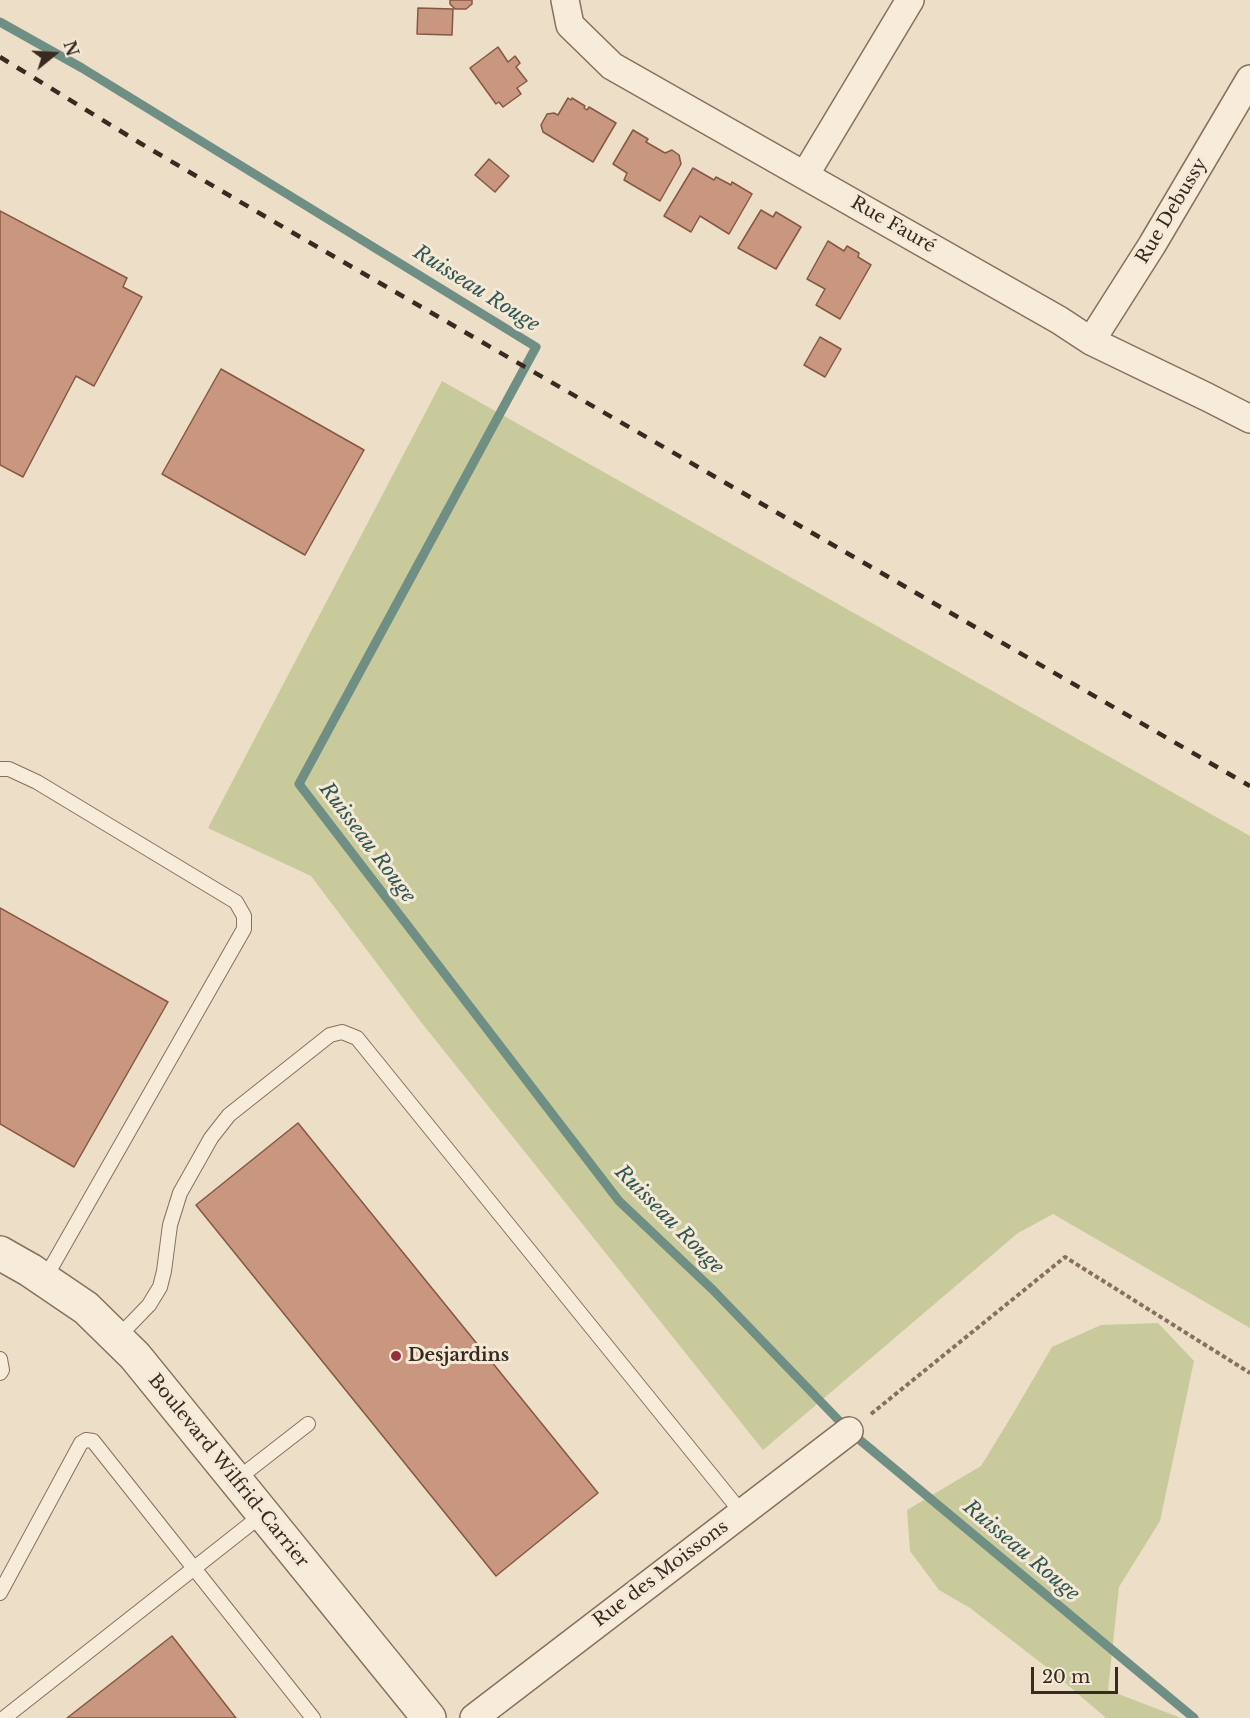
<!DOCTYPE html>
<html>
<head>
<meta charset="utf-8">
<style>
	body { margin:0 }
	#map { position:relative; width:1250px; height:1718px; overflow:hidden; background:#eddec7; font-family:"Libre Baskerville",serif }
	canvas { display:block }
	.north { position:absolute; left:24px; top:24px; width:60px; height:60px; -webkit-text-stroke:4px #f4e9d6; paint-order:stroke; rotate:72deg; font-size:16px; font-weight:700; line-height:24px; text-align:center; color:#382a20 }
	.north::after { content:''; display:block; margin:auto; width:21px; height:27px; background:#382a20; clip-path:polygon(50% 0,100% 100%,50% 72%,0 100%) }
	.scale { position:absolute; left:1031px; top:1667px; width:87px; height:27px; box-sizing:border-box; border:3px solid #382a20; border-top:0; padding-left:8px; font-size:18px; line-height:21px; white-space:nowrap; color:#382a20; -webkit-text-stroke:4px #f4e9d6; paint-order:stroke }
</style>
</head>
<body>
<div id="map">
<canvas width="1250" height="1718"></canvas>
<div class="north">N</div>
<div class="scale">20 m</div>
</div>
<script>
const ctx = document.querySelector('canvas').getContext('2d');
ctx.lineJoin = 'round';
function fillPath(path, color) {
  ctx.fillStyle = color;
  ctx.fill(path, 'evenodd');
}
function stroke(path, color, width, dash) {
  ctx.strokeStyle = color;
  ctx.lineWidth = width;
  ctx.lineCap = dash ? 'butt' : 'round';
  ctx.setLineDash(dash || []);
  ctx.stroke(path);
}
function drawText(font, color, halo, rows, align = 'center') {
  ctx.font = font + ' "Libre Baskerville",serif';
  ctx.lineWidth = 6;
  ctx.setLineDash([]);
  ctx.textBaseline = 'middle';
  ctx.strokeStyle = halo;
  ctx.fillStyle = color;
  for (const [text, x, y, turn = 0] of rows) {
    ctx.save();
    ctx.translate(x, y);
    ctx.rotate((+turn || 0) * Math.PI / 180);
    ctx.textAlign = isNaN(turn) ? turn : align;
    if (halo) ctx.strokeText(text, 0, 0);
    ctx.fillText(text, 0, 0);
    ctx.restore();
  }
}
const green = new Path2D(`
	M442 381 1250 836V1328L1053 1214 1018 1233 763 1450 421 1022 311 876 208 828Z
	M1158 1323 1194 1361 1160 1521 1119 1587 1108 1690 1181 1718H1106L1049 1669 970 1608 939 1590 910 1551 907 1510 981 1466 1014 1412 1052 1347 1101 1325Z`);
const stream = new Path2D(`
	M0 22 82 68 536 347 299 784 619 1201 713 1290 849 1431 1194 1718`);
const building = new Path2D(`
	M450 0H472V4L466 9H455L450 4Z
	M418 8 453 9 452 35 417 34Z
	M498 47 508 62 515 56 520 63 516 67 527 81 517 88 521 94 503 107 499 102 496 104 470 68Z
	M568 98 571 100 572 98 585 106 584 108 587 110 589 107 616 123 593 162 543 132 541 125 547 114 554 113 558 115Z
	M633 130 648 139 646 142 665 153 672 150 679 155 681 164 660 201 624 180 627 173 613 164Z
	M489 159 509 176 495 192 475 175Z
	M693 168 714 180 716 177 731 185 732 182 752 194 729 234 700 216 691 232 664 216Z
	M761 210 773 217 776 212 801 227 776 269 738 248Z
	M0 211 127 278 123 287 142 297 94 386 76 376 23 477 0 465Z
	M828 241 844 251 847 246 859 253 858 257 871 265 840 319 816 305 825 289 807 279Z
	M820 337 841 349 825 377 804 365Z
	M221 369 364 450 305 555 162 474Z
	M0 908 168 1002 74 1167 0 1124Z
	M298 1123 598 1493 496 1576 196 1205Z
	M172 1636 236 1718H67Z`);
const path = new Path2D(`
	M871 1414 1065 1257 1250 1373`);
const service = new Path2D(`
	M0 769H9L37 782 236 902 244 916V929L44 1280
	M117 1338 149 1305 160 1287 164 1271 170 1225 180 1193 211 1138 229 1115 330 1035 342 1032 357 1038 742 1513
	M0 1359 2 1370 0 1373
	M236 1480 308 1424
	M0 1593 81 1443 86 1440 93 1441 313 1718
	M4 1718 263 1514`);
const minor = new Path2D(`
	M565 0 570 25 612 66 1059 320 1091 341 1207 397 1250 419
	M805 175 910 0
	M1091 341 1152 245 1250 79
	M474 1718 849 1431`);
const tertiary = new Path2D(`
	M0 1253 30 1270 86 1308 135 1356 429 1718`);
const rail = new Path2D(`
	M0 57 140 143 295 234 1250 786`);
const markers = [
	[396,1356,6,"#943039"]
];
const streetNames = [
	["Rue Debussy",1172,211,-59],
	["Rue Fauré",893,225,30],
	["Boulevard Wilfrid-Carrier",228,1471,51],
	["Rue des Moissons",661,1574,-37]
];
const poiNames = [
	["Desjardins",408,1356]
];
const waterNames = [
	["Ruisseau Rouge",476,289,32],
	["Ruisseau Rouge",367,843,53],
	["Ruisseau Rouge",669,1220,45],
	["Ruisseau Rouge",1021,1551,40]
];
fillPath(green, '#c9ca9b');
stroke(stream, '#6f8f84', 9);
fillPath(building, '#c9977f');
stroke(building, '#865844', 1.5);
stroke(service, '#87705d', 16);
stroke(minor, '#87705d', 30);
stroke(tertiary, '#87705d', 36);
stroke(path, '#87705d', 4, [4.5, 3]);
stroke(service, '#f7ecda', 14);
stroke(minor, '#f7ecda', 27);
stroke(tertiary, '#f7ecda', 33);
stroke(rail, '#382a20', 4.5, [10, 10]);
for (const [x, y, r, color] of markers) {
  const dot = new Path2D();
  dot.arc(x, y, r, 0, 2 * Math.PI);
  ctx.fillStyle = color;
  ctx.fill(dot);
  stroke(dot, '#f4e9d6', 2);
}
drawText('18px', '#382a20', '#f4e9d6', streetNames);
drawText('bold 18px', '#382a20', '#f4e9d6', poiNames, 'left');
drawText('italic 20px', '#305751', '#f4e9d6', waterNames);
</script>
</body>
</html>
